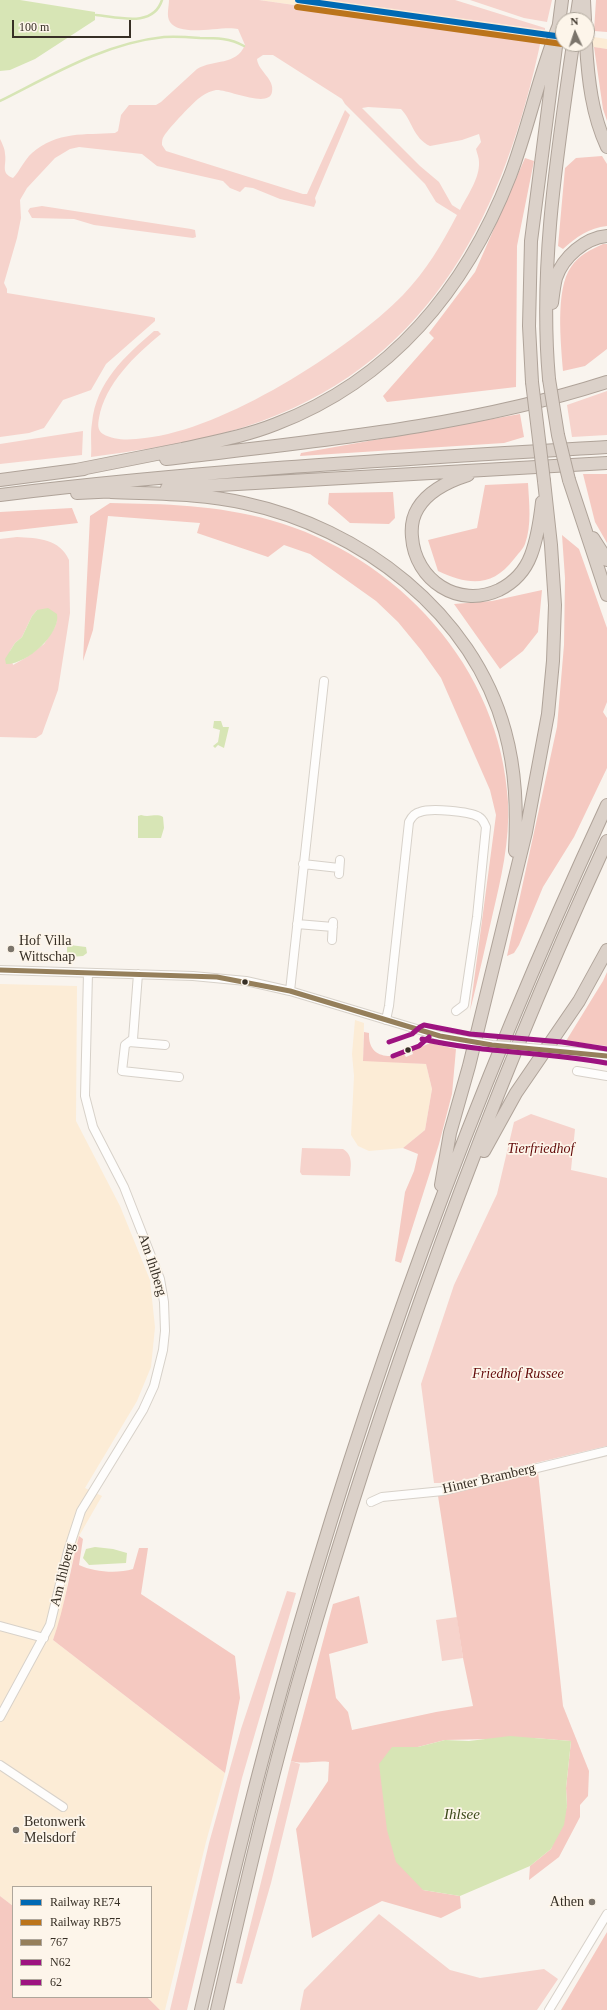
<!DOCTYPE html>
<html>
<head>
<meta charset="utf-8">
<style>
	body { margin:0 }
	#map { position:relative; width:607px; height:2010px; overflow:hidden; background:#f9f4ee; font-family:"Times New Roman",serif }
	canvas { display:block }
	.legend { position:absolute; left:12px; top:1886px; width:140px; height:112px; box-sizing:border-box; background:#fdf5ea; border:1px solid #aea69b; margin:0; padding:5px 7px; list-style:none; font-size:12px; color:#372f25 }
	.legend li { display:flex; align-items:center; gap:8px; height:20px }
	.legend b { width:20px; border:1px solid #aea69b }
	.north { position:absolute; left:555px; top:12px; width:40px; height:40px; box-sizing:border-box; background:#fdf5ea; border:1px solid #aea69b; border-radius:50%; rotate:357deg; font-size:11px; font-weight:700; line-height:16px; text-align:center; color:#372f25 }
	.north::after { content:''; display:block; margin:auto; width:14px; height:18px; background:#7b746b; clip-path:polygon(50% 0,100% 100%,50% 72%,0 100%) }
	.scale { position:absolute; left:12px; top:20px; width:119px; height:18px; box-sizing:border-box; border:2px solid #372f25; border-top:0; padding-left:5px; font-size:12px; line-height:14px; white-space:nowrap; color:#372f25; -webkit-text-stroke:3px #fdf5ea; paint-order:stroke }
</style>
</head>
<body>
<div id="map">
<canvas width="607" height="2010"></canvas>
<ul class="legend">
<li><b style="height:5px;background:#0069b4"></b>Railway RE74</li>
<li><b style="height:5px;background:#bb741b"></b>Railway RB75</li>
<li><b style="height:5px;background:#957f5b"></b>767</li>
<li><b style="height:5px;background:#9d1380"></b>N62</li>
<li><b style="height:5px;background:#9d1380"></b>62</li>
</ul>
<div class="north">N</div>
<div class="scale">100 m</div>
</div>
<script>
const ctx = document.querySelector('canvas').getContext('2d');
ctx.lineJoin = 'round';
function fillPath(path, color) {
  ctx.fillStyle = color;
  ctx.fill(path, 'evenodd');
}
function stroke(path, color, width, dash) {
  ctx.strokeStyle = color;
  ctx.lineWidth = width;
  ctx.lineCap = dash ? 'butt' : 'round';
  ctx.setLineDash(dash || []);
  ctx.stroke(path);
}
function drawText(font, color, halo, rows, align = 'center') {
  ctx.font = font + ' "Times New Roman",serif';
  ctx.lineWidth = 3.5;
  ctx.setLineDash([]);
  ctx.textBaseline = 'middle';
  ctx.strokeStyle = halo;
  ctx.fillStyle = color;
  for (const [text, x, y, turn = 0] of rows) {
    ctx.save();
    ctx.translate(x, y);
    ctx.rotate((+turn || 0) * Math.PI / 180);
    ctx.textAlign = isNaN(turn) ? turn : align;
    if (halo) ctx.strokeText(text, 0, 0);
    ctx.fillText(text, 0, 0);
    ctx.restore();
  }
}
const built = new Path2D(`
	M259 0H329L454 17 563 33V43Z
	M587 36 607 39V49L570 44H587Z
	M0 984 77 986 76 1121 120 1206 150 1280 155 1327 151 1367 137 1401 85 1488 102 1496 79 1536 69 1575 61 1618 53 1640 225 1773 206 1842 165 2010H160L147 1997H151V1887H13V1906L0 1896Z
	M355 1020 364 1023 363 1060 426 1064 432 1089 425 1130 403 1148 369 1151 358 1146 351 1135 354 1076 352 1054Z`);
const green = new Path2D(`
	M169 0H259L541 40C505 209 434 358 262 421 207 441 149 449 91 457 92 446 90 434 92 423 96 382 125 356 154 331H158L161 334C135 355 105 384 99 418 98 424 97 430 103 434 115 441 131 440 145 438 223 430 348 351 403 295 426 271 442 244 457 215L436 202 425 184 345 104 342 99 273 55H263L257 59C258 71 275 79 272 92 269 109 228 89 216 90 211 91 206 93 202 96 194 101 169 128 164 136 162 139 162 141 162 145L166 151 303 194H307L345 110 350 115 315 198 316 202 314 207 280 199 253 188 245 187 240 192 230 188 223 181 157 166 142 154 79 147 70 149 55 158 27 188 20 200 21 218 17 238 4 283 7 289V293L152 317 155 318V321L106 364 91 390 63 400 44 428 29 433 0 437V139C2 143 5 149 5 154 7 165 0 173 13 178 20 171 24 160 32 153 57 131 85 135 115 133L118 131 121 115 129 105H156L161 102 197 69C214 59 236 66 245 45L238 29C222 25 181 38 170 22 166 16 169 7 169 0ZM368 107 401 109C412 120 413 138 430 146L462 140 479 134 481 142 476 149C477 153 479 158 479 162 480 178 467 196 460 210L452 205 439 182 420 166 362 108Z
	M329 0H455L545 28V30Z
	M470 0H552L547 22 524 18Z
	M42 206 191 229 195 230 196 237 193 238 94 225 74 219 32 218 28 211 30 208Z
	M607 391V435L572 437 567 405Z
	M83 431 82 455 0 464V444Z
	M17 537C38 538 60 539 69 560L70 613 58 690 42 734 36 738 0 737V539ZM37 610 57 620 55 627 44 644 27 657 13 665 10 651 15 643 22 637 32 616Z
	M531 1114 575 1129 571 1170 607 1178V1446L451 1483H434L421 1384 454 1285 497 1194 514 1122Z
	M302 1148 343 1149C353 1155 351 1165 350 1176L302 1175 300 1172Z
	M287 1591 296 1593 242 1778 187 2010H170L209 1843 241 1729Z
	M457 1617 463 1658 442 1661 436 1620Z
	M291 1761 300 1764 271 1883 242 1984 236 1983Z
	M379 1914 450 1970 480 1978 544 1969 558 1979 537 2010H300L304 1990Z`);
const forest = new Path2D(`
	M596 0H607V32L594 31Z
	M594 47 607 49V121L603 109Z
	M602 156 607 164V226C589 228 576 237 563 249L558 246 565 168 576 158Z
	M525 158 534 161 517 246 516 387 387 402 383 396 434 338 429 333 475 272Z
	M603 244H607V349L585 366 563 371C561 344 555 289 571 267 579 255 590 250 603 244Z
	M520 414 524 437 504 443 300 456 301 453Z
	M583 474H607V543L595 522Z
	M528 483C529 503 532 525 525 544 523 549 517 555 514 559 492 588 468 585 438 571L428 540 477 528 485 485Z
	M393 492 395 518 389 524 350 523 328 504 329 493Z
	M110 503C164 504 217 505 270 520 397 555 501 668 508 802 510 841 501 879 492 917 485 948 478 979 470 1011L496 815 490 790 441 678 421 650 398 622 376 601 310 554 284 545 268 557 197 533 200 523 108 516 93 630 83 661 90 516Z
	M72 508 78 523 0 532V512Z
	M562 535 579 549 607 628V702L603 712 607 718V768L574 837 543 887 519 945 514 953 507 956 557 727 564 645 565 578Z
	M542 590 538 632 523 651 500 669 454 604 492 601Z
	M607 972V1046L566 1041 603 981Z
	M364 1032 369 1033C368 1056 386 1059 404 1054L406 1057 413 1054 412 1051 430 1043 456 1049 452 1094 439 1144 401 1263 395 1261 405 1192 414 1171 418 1154 403 1148 425 1130 432 1089 426 1064 363 1061Z
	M538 1472 563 1706 589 1771 588 1796 580 1805V1817L559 1857 529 1880 530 1866 551 1849 567 1806 566 1788 571 1741 534 1738 445 1740 418 1747H392L423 1890 460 1896 461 1908 441 1918 382 1901 312 1938 296 1829 328 1781 329 1762C316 1760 304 1765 291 1761L333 1604 359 1596 368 1643 329 1654 336 1698 348 1712 352 1730 436 1712 473 1706 463 1658 438 1496Z
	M79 1536 83 1539 79 1565C94 1572 117 1574 133 1569L139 1548H148L141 1594 235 1656 240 1698 225 1773 53 1640C65 1606 70 1570 79 1536Z
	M0 1896 13 1906V1997H147L160 2010H0Z
	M607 1932V2010H561Z`);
const water = new Path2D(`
	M0 0H20L95 12V20L35 59 10 70 0 71Z
	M48 608 57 614C61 634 26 665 6 664L5 659 15 643 22 637 32 616 37 610Z
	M214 721H221L223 727H229L224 748 218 745 215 748 213 746 218 742 220 730 213 728Z
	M141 815C149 818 156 813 163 817L164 828 161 838H138V816Z
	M70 945 86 947 87 953 83 956 70 957 67 953V947Z
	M95 1547 113 1549 127 1553 126 1563 89 1565 83 1558 86 1549Z
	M510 1736 571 1741 566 1788 567 1806 564 1825 551 1849 530 1866 460 1896 423 1890 396 1862 387 1830 379 1764 392 1747H418L445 1740 469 1741Z`);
const stream = new Path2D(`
	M96 15C118 17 153 28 162 0
	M0 101C52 75 105 43 164 37 176 36 188 37 200 38 216 38 230 38 244 46`);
const minor = new Path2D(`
	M303 864 339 868
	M339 874 340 860
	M297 924 333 927
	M332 940 333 922
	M0 970 193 976 246 981 290 991 440 1036
	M138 974 133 1039 125 1045 122 1071 179 1077
	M290 991 324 681
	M386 1020 389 1006 409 822C411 818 415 813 420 812 430 808 469 811 479 817 483 819 484 823 486 827L477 917 464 1005 456 1011
	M129 1042 165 1045
	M579 1052 607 1056
	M577 1071 607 1076
	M371 1502 382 1497 443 1491 607 1451
	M0 1626 44 1638
	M0 1717 50 1625 68 1551 81 1511 143 1410 154 1386 163 1350 165 1331 164 1302 160 1279 124 1187 93 1127 85 1096 88 973
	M0 1765 63 1807
	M549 2010 607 1914`);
const highway = new Path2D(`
	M584 0 585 20
	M576 20 579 0
	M586 44C588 79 592 115 607 147
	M552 303C553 295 554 286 556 278 563 257 585 238 607 236
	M549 379C539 266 557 155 573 44
	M532 382 529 326 531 241 562 0
	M166 459C314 441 464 428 607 382
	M76 470C111 463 147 456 182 449 213 442 246 436 276 424 391 380 466 289 510 176 529 126 539 74 559 25
	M468 475C449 481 429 490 418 508 413 516 411 527 412 537 415 580 458 609 499 590 513 583 525 571 531 555 537 539 540 520 542 502
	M0 480 84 469
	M569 480 607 595
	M167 488 607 463
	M111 492C155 494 200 493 244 503 361 528 472 612 505 731 516 771 517 810 515 851
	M77 493 119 491
	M0 495C202 470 404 459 607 447
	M593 538 607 560
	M484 1151 516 1093 579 1001 607 950
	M441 1185 450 1133 469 1066 526 832 548 714 553 661 555 605 551 545 544 481
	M201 2010C226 1902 252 1794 282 1687 366 1385 475 1089 607 805
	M217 2010C243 1897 269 1784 301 1673 383 1389 483 1109 607 841`);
const minorBridge = new Path2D(`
	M440 1036 492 1045 579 1052`);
const highwayBridge = new Path2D(`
	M549 379 558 435 569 480
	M532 382 544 481`);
const bus1 = new Path2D(`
	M0 970 217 977 290 991 440 1036 492 1045 607 1056`);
const bus2 = new Path2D(`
	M422 1039C483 1053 545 1052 606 1063
	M393 1056 419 1046 429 1037`);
const bus3 = new Path2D(`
	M389 1042 412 1034 420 1027 424 1025 470 1034 562 1042 607 1049`);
const rail1 = new Path2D(`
	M298 0 563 37`);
const rail2 = new Path2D(`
	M297 7 562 44`);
const markers = [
	[11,949,4,"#7b746b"],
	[245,982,3.5,"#372f25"],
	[408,1050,3.5,"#372f25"],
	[16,1830,4,"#7b746b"],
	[592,1902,4,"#7b746b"]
];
const poiNames = [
	["Hof Villa",19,941],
	["Wittschap",19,957],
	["Betonwerk",24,1822],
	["Melsdorf",24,1838],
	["Athen",584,1902,"right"]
];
const parkNames = [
	["Tierfriedhof",541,1149],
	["Friedhof Russee",518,1374]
];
const streetNames = [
	["Am Ihlberg",152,1265,72],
	["Hinter Bramberg",489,1479,-13],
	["Am Ihlberg",63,1575,-76]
];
const waterNames = [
	["Ihlsee",462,1815]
];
fillPath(built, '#fcecd6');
fillPath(green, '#f6d3cc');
fillPath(forest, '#f5c9c1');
fillPath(water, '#d7e5b5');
stroke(stream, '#d7e5b5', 2.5);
stroke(minor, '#d7d1c9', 10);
stroke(highway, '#afa399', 14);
stroke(minor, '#fefdfc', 8);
stroke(highway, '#dbd1c9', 12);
stroke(minorBridge, '#d7d1c9', 10, []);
stroke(highwayBridge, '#afa399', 14, []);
stroke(minorBridge, '#fefdfc', 8);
stroke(highwayBridge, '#dbd1c9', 12);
stroke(bus1, '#957f5b', 5);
stroke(bus2, '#9d1380', 5);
stroke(bus3, '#9d1380', 5);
stroke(rail1, '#0069b4', 6);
stroke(rail2, '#bb741b', 6);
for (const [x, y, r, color] of markers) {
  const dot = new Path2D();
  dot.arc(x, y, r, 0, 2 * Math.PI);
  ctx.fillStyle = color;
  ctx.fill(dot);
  stroke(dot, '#fdf5ea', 1.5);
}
drawText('14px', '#372f25', '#fdf5ea', poiNames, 'left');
drawText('italic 14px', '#630b0a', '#fdf5ea', parkNames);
drawText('14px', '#372f25', '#fdf5ea', streetNames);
drawText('italic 15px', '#3b4818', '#fdf5ea', waterNames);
</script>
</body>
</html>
